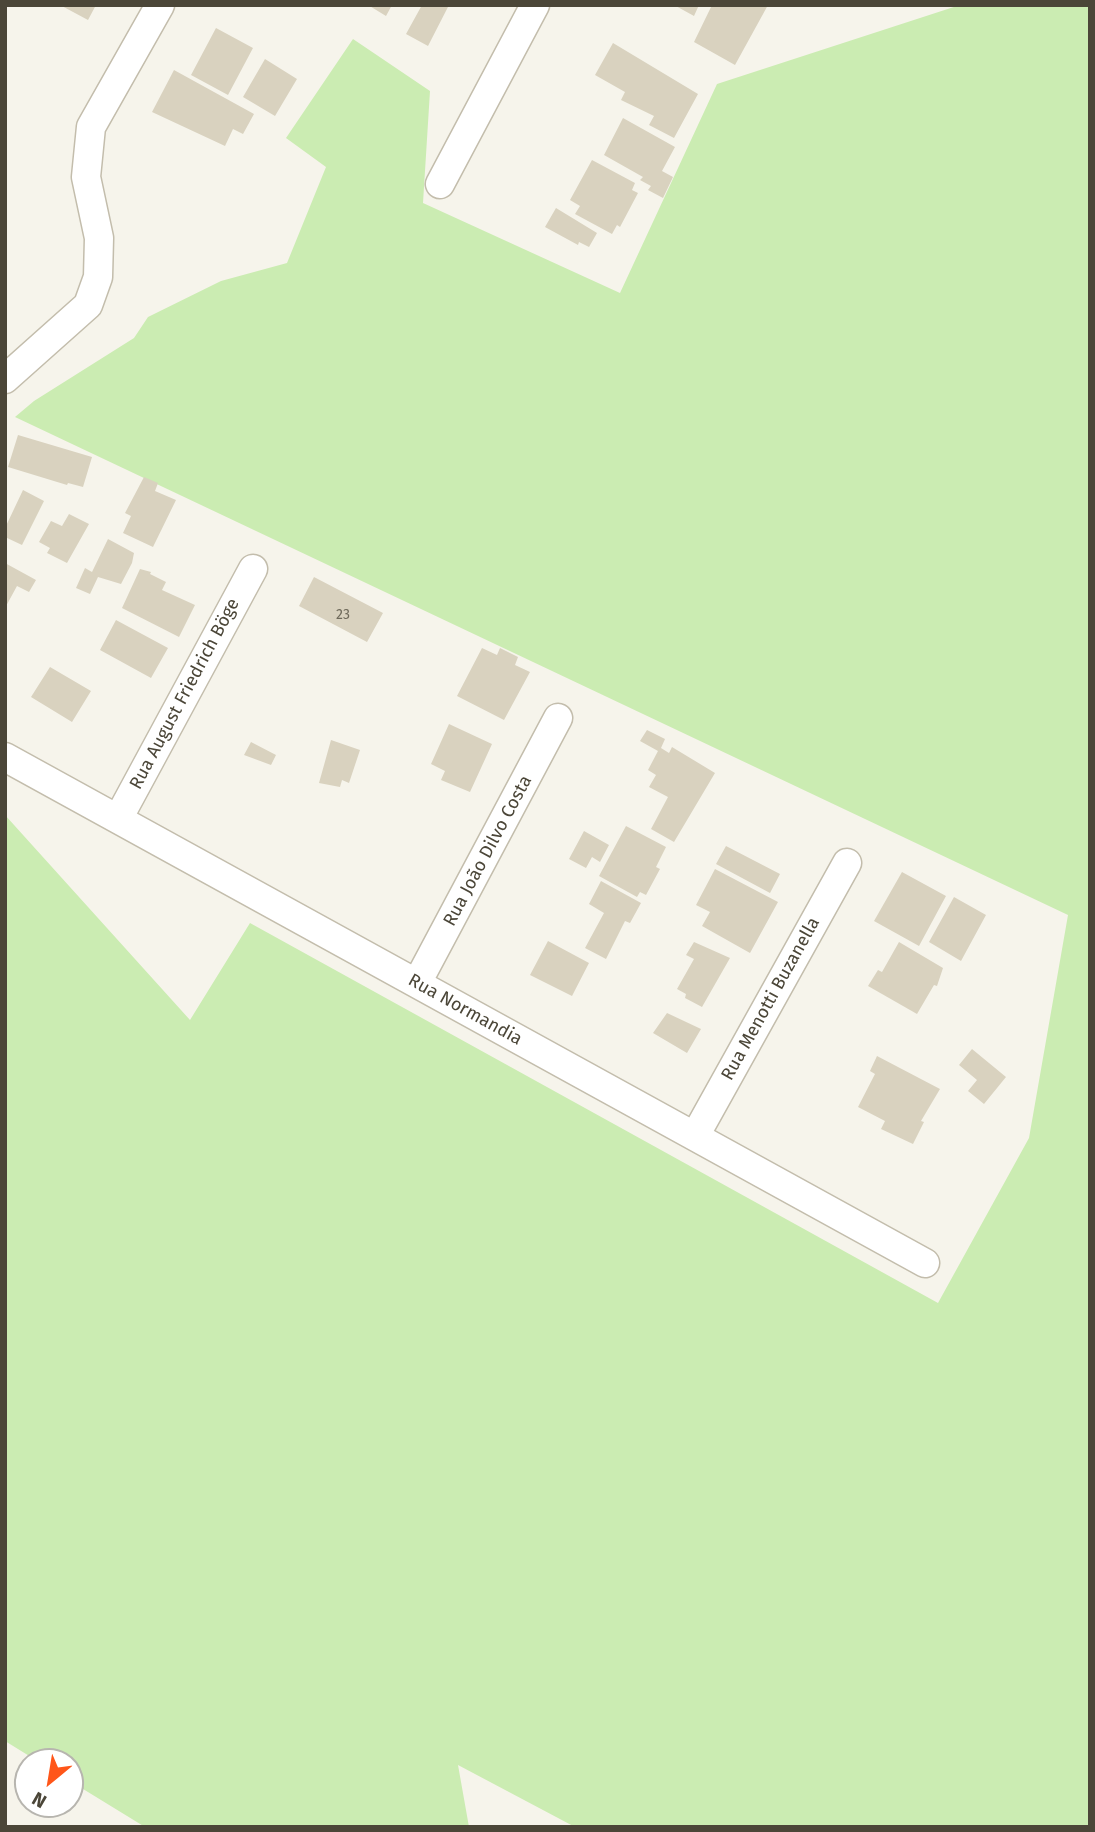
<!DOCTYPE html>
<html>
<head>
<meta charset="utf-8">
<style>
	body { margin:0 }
	#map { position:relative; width:1095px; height:1832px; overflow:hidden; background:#f6f4eb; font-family:"Fira Sans",sans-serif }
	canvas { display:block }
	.frame { position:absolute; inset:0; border:7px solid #4b4638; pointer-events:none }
	.north { position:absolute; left:14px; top:1748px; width:70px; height:70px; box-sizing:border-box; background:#fff; border:2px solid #b7b5af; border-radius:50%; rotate:210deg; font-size:19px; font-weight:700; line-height:28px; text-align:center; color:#4b4638 }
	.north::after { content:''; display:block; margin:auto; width:24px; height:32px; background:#ff5619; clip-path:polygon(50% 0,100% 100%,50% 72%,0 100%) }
</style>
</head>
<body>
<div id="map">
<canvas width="1095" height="1832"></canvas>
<div class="frame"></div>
<div class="north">N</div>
</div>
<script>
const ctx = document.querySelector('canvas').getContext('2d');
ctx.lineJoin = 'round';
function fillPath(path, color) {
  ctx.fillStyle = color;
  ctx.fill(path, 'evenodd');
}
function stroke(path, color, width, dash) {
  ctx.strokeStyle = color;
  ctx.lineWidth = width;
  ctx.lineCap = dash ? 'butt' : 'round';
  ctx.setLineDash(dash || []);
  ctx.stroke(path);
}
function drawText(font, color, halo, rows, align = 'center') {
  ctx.font = font + ' "Fira Sans",sans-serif';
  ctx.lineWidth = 5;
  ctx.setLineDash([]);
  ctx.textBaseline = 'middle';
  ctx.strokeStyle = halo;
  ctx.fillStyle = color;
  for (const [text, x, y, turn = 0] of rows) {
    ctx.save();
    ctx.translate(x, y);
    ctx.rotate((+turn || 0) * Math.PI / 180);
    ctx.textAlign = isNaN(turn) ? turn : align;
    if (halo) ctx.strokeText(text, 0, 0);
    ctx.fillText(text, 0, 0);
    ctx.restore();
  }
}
const green = new Path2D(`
	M960 5H1090V1827H575L458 1765 469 1827H145L70 1781V1762H39L5 1741V815L190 1020 250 923 938 1303 1029 1138 1068 915 15 417 34 401 134 338 148 317 221 281 287 263 326 167 286 138 353 39 430 91 423 203 620 293 717 84Z`);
const building = new Path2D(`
	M60 5H96L88 20Z
	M368 5H392L386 16Z
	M422 5H449L428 46 406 34Z
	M674 5H699L694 16Z
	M712 5H768L735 65 694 42Z
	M216 28 253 48 228 95 191 75Z
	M613 43 698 94 674 138 649 125 654 116 621 100 625 92 595 75Z
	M265 59 297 79 275 116 243 97Z
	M174 70 254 114 243 134 233 129 225 146 152 112Z
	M623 118 675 147 662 171 673 177 663 198 648 190 651 186 640 180 643 177 604 155Z
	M592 160 635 183 632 190 638 193 620 227 617 225 612 234 575 214 580 206 570 200Z
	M556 208 597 233 589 247 579 242 578 245 545 227Z
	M18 435 92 457 83 487 68 483 67 485 8 467Z
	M144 477 158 483 155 491 176 500 153 547 123 533 131 516 125 513Z
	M23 490 44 501 22 545 5 537V528Z
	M69 514 89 524 67 563 47 553 50 548 39 542 51 521 62 526Z
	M108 539 134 553 132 563 121 584 98 577 90 594 76 588 85 568 92 572Z
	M5 563 36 580 29 592 17 586 5 608Z
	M140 569 151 572 150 574 166 582 162 590 195 605 179 637 122 608Z
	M314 577 383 613 367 642 299 606Z
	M116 620 168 648 151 678 100 650Z
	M482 648 497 655 500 648 518 657 515 665 530 672 504 720 457 696Z
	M50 667 91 691 72 722 31 697Z
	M449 724 492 744 470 792 441 780 445 771 431 764Z
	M647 730 665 739 661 748 669 753 672 747 715 773 674 842 651 829 668 797 649 787 656 775 648 770 658 751 640 741Z
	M331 740 360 750 349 783 342 780 340 787 319 783Z
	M251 742 276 755 271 765 244 755Z
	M626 826 666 847 656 867 660 869 646 895 640 892 637 897 599 876Z
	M584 831 609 845 600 862 592 857 586 868 569 859Z
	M726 846 780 874 770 893 716 864Z
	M715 869 778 902 750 953 702 926 710 912 696 905Z
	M902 872 946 896 919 946 874 921Z
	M601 881 641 903 630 923 625 921 606 959 585 948 604 913 589 904Z
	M954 897 986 915 961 961 929 942Z
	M548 941 589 963 572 996 530 975Z
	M694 942 730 958 702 1007 685 998 686 994 677 989 694 959 686 955Z
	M899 942 943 968 937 986 934 985 917 1014 868 986 878 970 882 972Z
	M667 1013 701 1029 687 1053 653 1033Z
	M972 1049 1006 1077 984 1104 968 1091 977 1080 959 1065Z
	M877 1056 940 1089 921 1121 924 1122 913 1144 881 1129 885 1121 858 1107 875 1074 870 1071Z`);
const minor = new Path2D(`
	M440 184 535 5
	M5 379 88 305 98 277 99 238 86 177 91 127 160 5
	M5 757 925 1263
	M118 819 253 569
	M417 983 558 718
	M695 1136 847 863`);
const numberNames = [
	["23",343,615]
];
const streetNames = [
	["Rua August Friedrich Böge",185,694,-62],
	["Rua João Dilvo Costa",488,851,-62],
	["Rua Menotti Buzanella",771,999,-61],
	["Rua Normandia",465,1010,29]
];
fillPath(green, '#cbecb2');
fillPath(building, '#d9d2bf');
stroke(minor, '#c3bdac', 31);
stroke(minor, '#fff', 28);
drawText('14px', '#6e695a', null, numberNames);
drawText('18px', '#4b4638', '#fff', streetNames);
</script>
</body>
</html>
